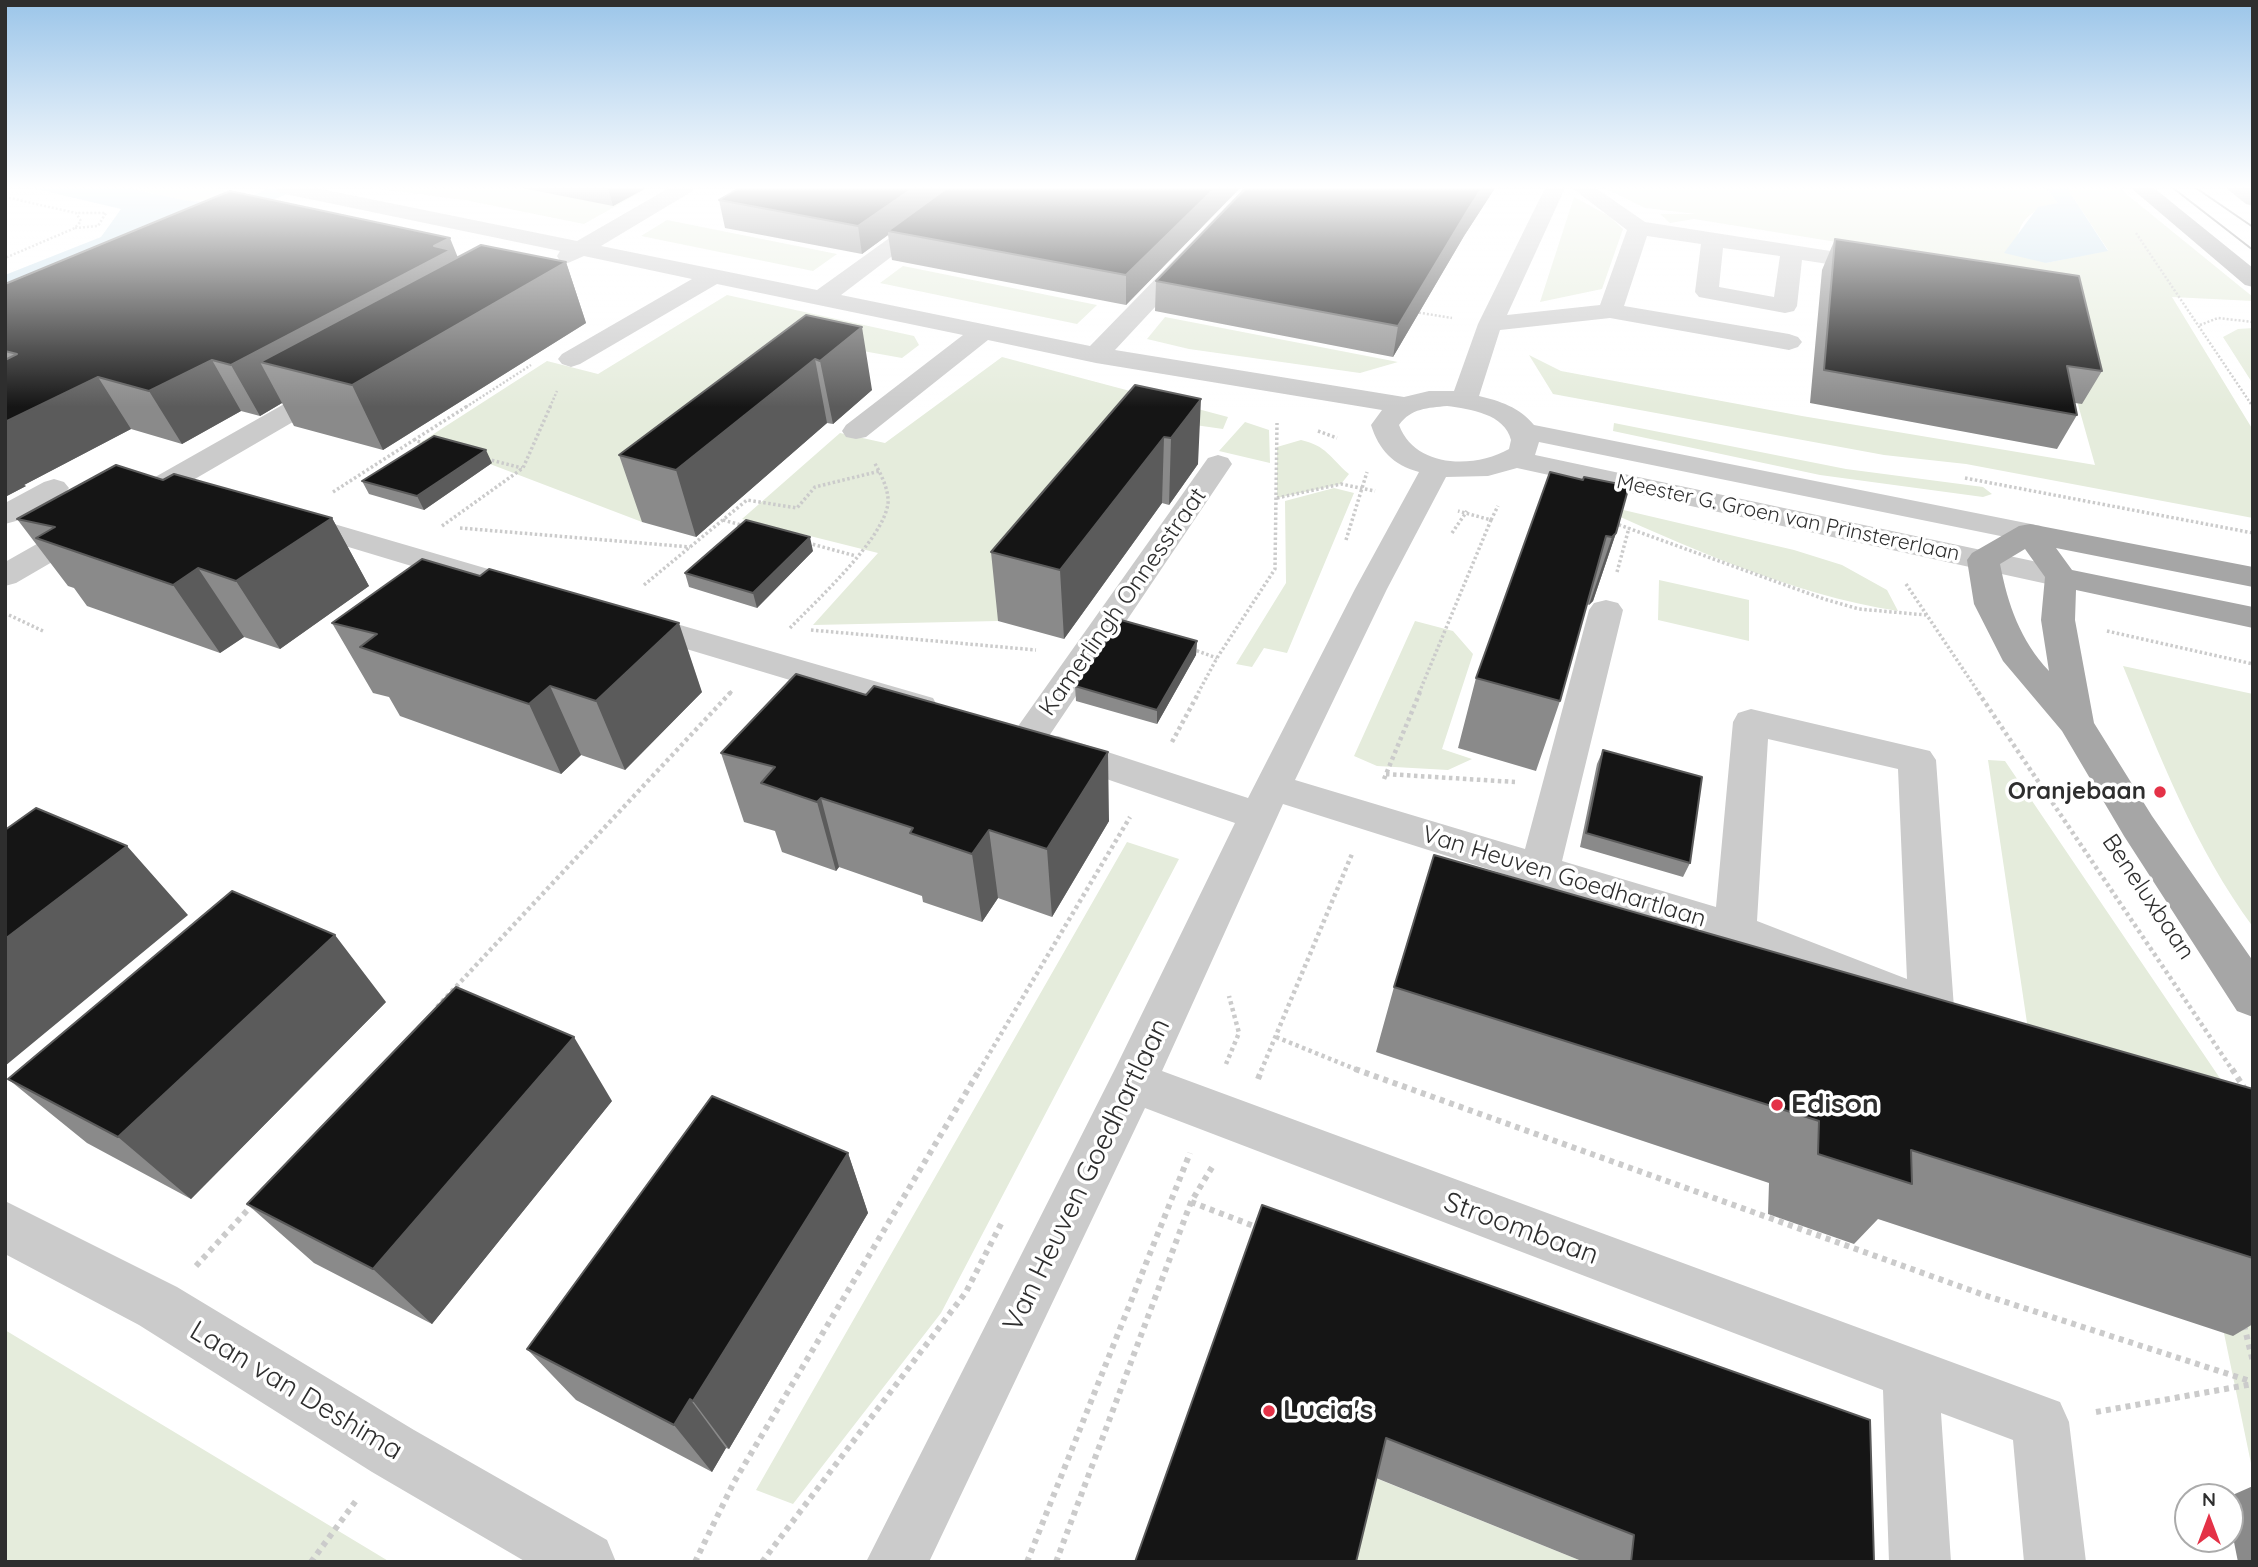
<!DOCTYPE html>
<html>
<head>
<meta charset="utf-8">
<style>
	body { margin:0 }
	#map { position:relative; width:2258px; height:1567px; overflow:hidden; background:#fff; font-family:Quicksand,sans-serif }
	canvas { display:block }
	.frame { position:absolute; inset:0; border:7px solid #2e2e2e; pointer-events:none }
	.north { position:absolute; left:2174px; top:1483px; width:70px; height:70px; box-sizing:border-box; background:#fff; border:2px solid #ababab; border-radius:50%; rotate:0deg; font-size:19px; font-weight:700; line-height:28px; text-align:center; color:#2e2e2e }
	.north::after { content:''; display:block; margin:auto; width:24px; height:32px; background:#e43247; clip-path:polygon(50% 0,100% 100%,50% 72%,0 100%) }
</style>
</head>
<body>
<div id="map">
<canvas width="2258" height="1567"></canvas>
<div class="frame"></div>
<div class="north">N</div>
</div>
<script>
const ctx = document.querySelector('canvas').getContext('2d');
ctx.lineJoin = 'round';
function fillPath(path, color) {
  ctx.fillStyle = color;
  ctx.fill(path, 'evenodd');
}
function stroke(path, color, width, dash) {
  ctx.strokeStyle = color;
  ctx.lineWidth = width;
  ctx.lineCap = dash ? 'butt' : 'round';
  ctx.setLineDash(dash || []);
  ctx.stroke(path);
}
function drawText(font, color, halo, rows, align = 'center') {
  ctx.font = font + ' Quicksand,sans-serif';
  ctx.lineWidth = 7;
  ctx.setLineDash([]);
  ctx.textBaseline = 'middle';
  ctx.strokeStyle = halo;
  ctx.fillStyle = color;
  for (const [text, x, y, turn = 0] of rows) {
    ctx.save();
    ctx.translate(x, y);
    ctx.rotate((+turn || 0) * Math.PI / 180);
    ctx.textAlign = isNaN(turn) ? turn : align;
    if (halo) ctx.strokeText(text, 0, 0);
    ctx.fillText(text, 0, 0);
    ctx.restore();
  }
}
const green = new Path2D(`
	M128 188H212L249 197 188 201Z
	M371 188H648L584 224 465 200Z
	M1604 188H2046L2058 203C2039 207 2024 214 2018 234L2046 263 2108 250 2067 188H2119L2253 297V301L2172 297 2253 430V518L1966 464 1884 455 1553 394 1529 355 1561 371 1802 416 2095 465 2077 401 2053 277 1694 219 1670 223 1660 214H1696L1645 208Z
	M1574 197 1609 216 1623 229 1602 289 1540 302Z
	M667 220 837 254 813 271 641 236Z
	M903 266 1097 305 1077 324 880 283Z
	M727 295 914 336 919 345 902 358 846 348 642 522 490 464 418 444 547 361 598 374Z
	M1165 317 1398 362 1360 373 1189 349 1147 339Z
	M2253 328V384L2223 337 2238 329Z
	M1002 357 1228 417 1223 429 1195 425 998 621 813 625 878 553 742 519 840 433 885 443Z
	M1245 422 1269 430 1270 463 1219 451Z
	M1614 423 1846 469 1983 487 1992 494 1983 497 1820 475 1613 431Z
	M1301 440C1327 446 1329 457 1349 474L1341 484 1277 498V447Z
	M1334 488 1354 493 1287 653 1264 648 1252 667 1236 664 1286 583 1285 501Z
	M1585 501 1794 550 1842 565 1887 590 1898 611C1789 594 1685 546 1585 501Z
	M1659 580 1749 600V641L1658 620Z
	M1415 621 1453 631 1473 654 1442 749 1472 759 1448 770 1377 766 1354 756Z
	M2123 666 2253 694V927C2195 848 2160 757 2123 666Z
	M1988 760 2005 761 2253 1127V1473L2192 1179 2030 1043Z
	M1127 842 1179 859 941 1313 793 1504 756 1490Z
	M5 1330 390 1562H5Z
	M1368 1475 1584 1562H1347Z`);
const water = new Path2D(`
	M32 188H128L188 201 207 202 249 197 270 188H302L5 308V275L101 237 121 209Z
	M2046 188H2067L2108 251 2046 263 2004 253 2038 207 2058 203Z`);
const pathFar3 = new Path2D(`
	M5 197 76 213 81 221 75 228 5 258
	M75 228 98 226 106 213H77
	M2136 233 2253 407
	M1415 312 1452 318
	M2200 325 2218 318 2253 322
	M466 407 531 365
	M550 407 557 391`);
const pathFar2 = new Path2D(`
	M1318 431 1337 438
	M414 440 469 405
	M487 459 522 468
	M1965 478 2253 533
	M333 492 414 440 427 444
	M1277 498 1341 484 1375 491
	M723 520 745 526
	M1491 520 1498 506
	M1614 523 1824 599 1859 609 1926 615
	M442 526 523 468 551 405
	M460 528 690 547
	M1452 533 1467 511
	M1346 540 1367 472
	M808 543 856 556
	M1617 572 1629 528
	M1906 584 1979 693
	M644 585 747 500 797 508 815 487 880 471
	M9 615 43 631
	M790 628C816 601 884 539 888 503 889 490 881 474 874 462
	M811 630 1036 650
	M2107 631 2253 664
	M1192 649 1217 658
	M730 693 732 691
	M1198 693 1217 658 1275 569 1277 423
	M1419 693 1491 520 1458 511`);
const pathFar1 = new Path2D(`
	M1978 692 2233 1071
	M1172 742 1199 692
	M1386 774 1515 782
	M1384 779 1420 692
	M437 1007 731 692
	M1276 1037 1360 1071
	M1226 1064 1239 1033 1229 996
	M979 1071 1130 817
	M1261 1071 1352 854`);
const path = new Path2D(`
	M1355 1069 1984 1295 2253 1382
	M2232 1069 2245 1089
	M1258 1079 1262 1069
	M1191 1202 1259 1228
	M196 1266 254 1203
	M2244 1325 2253 1362
	M2096 1412 2253 1384
	M311 1562 358 1498
	M695 1562 734 1482 980 1069
	M762 1562 966 1292 1003 1220
	M1027 1562 1190 1153
	M1056 1562 1191 1202 1214 1164`);
const minor = new Path2D(`
	M275 188H316L577 241 669 188H694L691 192 601 246 817 290 959 188H982L841 295 1090 346 1244 188H1266L1115 350 1404 397 1429 391H1454L1478 324 1545 188H1565L1507 315 1600 305 1627 230 1572 188H1596L1645 222 1888 260 1891 265 1888 270 1880 272 1802 260 1797 306 1794 311 1785 313 1699 297 1695 292 1701 244 1647 236 1624 306 1789 334 1798 337 1802 342 1798 347 1789 350 1610 318 1500 330 1479 396C1500 401 1519 407 1534 425L2041 526 2045 533 2041 540 2030 542 1539 442 1535 455 2061 567 2072 570 2077 577 2072 584 2061 587 1517 468 1488 476 1446 477 1387 589 1295 780 1525 849 1589 610 1594 603 1606 600 1618 603 1623 610 1562 861 1716 907 1733 722 1738 713 1751 709 1930 751 1936 760 1954 1008 1947 1022 1931 1027 1722 943 1283 804 1162 1071 2060 1402 2069 1422 2086 1562H2024L2013 1440 1941 1413 1951 1562H1889L1883 1390 1145 1108 929 1562H866L1116 1067 1235 823 1045 758 1040 749 1028 752 1015 748 1009 739 1208 458 1218 455 1228 458 1232 464 1047 739 1058 736 1071 740 1248 798 1355 589 1419 472C1393 465 1379 450 1371 425L1382 410 1096 363 988 340 866 437 856 439 846 437 842 431 846 425 963 335 717 284 580 364 571 367 562 364 558 359 562 354 692 279 584 256 568 263 560 261 557 256 560 251 285 194 278 192ZM1723 248 1780 256 1774 297 1719 287ZM1447 406C1470 409 1505 414 1511 440L1509 449C1474 469 1415 468 1399 425 1411 408 1428 408 1447 406ZM1768 739 1898 769 1907 979 1757 921Z
	M332 380 341 382 345 388 341 394 16 583 5 586V562L323 382Z
	M54 479 64 482 69 488 64 494 16 521 5 524V503L44 482Z
	M293 512 543 585 547 592 543 599 531 602 282 527 278 521 282 515Z
	M635 612 933 698 938 707 933 716 920 719 623 630 618 623 623 616Z
	M5 1201 177 1287 414 1430 607 1540 616 1562H526L372 1472 139 1325 5 1254Z`);
const major = new Path2D(`
	M2131 188H2154L2253 268V287L2245 285Z
	M2226 188H2250L2253 190V206L2246 204Z
	M2030 524 2253 567V587L2056 548 2072 570 2253 607V628L2076 590 2075 620 2094 723 2152 816 2253 961V1017L2237 1011 2124 836 2062 731 2003 661 1974 604 1967 560 1972 553 2019 526ZM2025 549 2045 577 2041 620 2049 671C2020 640 2008 605 2000 564Z`);
const tram = new Path2D(`
	M2173 188 2253 250
	M2196 188 2253 227`);
const wall = new Path2D(`
	M522 188H646L613 206Z
	M739 188H1240L1126 305 892 260 888 235 862 254 725 228 719 200Z
	M1246 188H1495L1464 236 1393 357 1155 311 1156 281Z
	M1835 239 2102 371 2082 404 2075 403 2077 415 2057 449 1810 403 1822 270Z
	M458 257 566 262 586 323 383 450 294 426 282 403 260 416 241 411 182 444 131 429 24 485 26 486 5 497V284Z
	M806 315 872 390 833 424 827 423 696 537 642 522 619 455Z
	M1135 385 1198 464 1169 505 1162 503 1064 639 998 621 991 552Z
	M492 463 424 510 369 494 362 481Z
	M1550 472 1616 533 1593 601 1589 605 1587 604 1560 701 1536 771 1458 748 1476 678Z
	M163 480 332 518 369 586 280 649 244 637 220 653 87 606 74 588 68 586 17 519Z
	M813 551 757 608 689 587 685 573Z
	M332 623 702 692 625 770 581 755 561 774 400 716 389 697 373 693Z
	M1197 641 1196 655 1157 724 1076 701 1075 686Z
	M1603 750 1690 863 1683 877 1580 847 1597 764Z
	M721 753 1109 821 1052 917 998 898 982 922 923 902 922 896 839 867 836 871 782 852 775 831 744 822Z
	M1394 987 2253 1089V1324L2233 1336 1878 1219 1854 1244 1768 1214 1769 1183 1376 1052Z
	M386 1002 191 1199 87 1143 8 1079Z
	M612 1101 432 1324 314 1263 247 1204Z
	M848 1153 868 1213 729 1449 726 1448 712 1472 576 1400 527 1349Z
	M1262 1205 1874 1562H1584L1376 1478Z
	M2253 1486V1562H2238L2230 1522V1497H2228Z`);
const shadedWall = new Path2D(`
	M608 188H646L613 206Z
	M913 188H954L888 231V235L862 254 858 226Z
	M1215 188H1240L1126 305V275Z
	M1482 188H1495L1464 236 1393 357 1398 326 1469 208Z
	M450 238 469 285 260 362 282 403 260 416 231 365 434 246Z
	M566 262 586 323 383 450 352 385Z
	M862 327 872 390 833 424 820 361Z
	M815 359 827 423 696 537 676 470Z
	M212 360 241 411 182 444 149 391Z
	M98 377 131 429 24 485 26 486 5 497V422Z
	M1201 399 1198 464 1169 505 1171 438Z
	M1164 437 1162 503 1064 639 1060 570Z
	M486 450 492 463 424 510 417 496Z
	M332 518 369 586 280 649 236 581Z
	M1616 533 1593 601 1589 605 1612 537Z
	M810 537 813 551 757 608 753 593Z
	M198 568 244 637 220 653 173 585Z
	M679 623 702 692 625 770 596 701Z
	M1197 641 1196 655 1157 724V710Z
	M550 686 581 755 561 774 529 704Z
	M1108 752 1109 821 1052 917 1047 849Z
	M821 798 839 867 836 871 817 802Z
	M989 830 998 898 982 922 972 854Z
	M127 846 188 915 5 1066V939Z
	M335 935 386 1002 191 1199 118 1137Z
	M574 1037 612 1101 432 1324 373 1269Z
	M848 1153 868 1213 729 1449 693 1401Z
	M690 1399 726 1448 712 1472 674 1425Z`);
const building = new Path2D(`
	M739 188H913L858 226 719 200Z
	M947 188H1215L1126 275 888 231Z
	M1246 188H1482L1469 208 1398 326 1156 281Z
	M230 191 450 238 434 246 451 250 231 365 212 360 149 391 98 377 5 422V360L17 354 5 351V284Z
	M1835 239 2079 276 2102 371 2067 366 2077 415 1824 370Z
	M481 245 566 262 352 385 260 362Z
	M806 315 862 327 820 361 815 359 676 470 619 455Z
	M1135 385 1201 399 1171 438 1164 437 1060 570 991 552Z
	M434 436 486 450 417 496 362 481Z
	M116 465 163 480 174 474 332 518 236 581 198 568 173 585 36 538 55 527 17 519Z
	M1550 472 1583 480 1584 477 1629 486 1616 533 1612 537 1606 536 1560 701 1476 678Z
	M746 520 810 537 753 593 685 573Z
	M422 559 480 576 489 569 679 623 596 701 550 686 529 704 360 647 377 634 332 623Z
	M1121 620 1197 641 1157 710 1075 686Z
	M796 674 866 695 874 686 1108 752 1047 849 989 830 972 854 910 833 913 828 821 798 817 802 761 783 775 767 721 753Z
	M1603 750 1702 777 1690 863 1586 833Z
	M36 808 127 846 5 939V830Z
	M1434 855 2253 1089V1258L1911 1150 1912 1184 1818 1154 1819 1121 1394 987Z
	M232 891 335 935 118 1137 8 1079Z
	M456 987 574 1037 373 1269 247 1204Z
	M712 1096 848 1153 693 1401 690 1399 674 1425 527 1349Z
	M1262 1205 1870 1420 1874 1562H1631L1634 1535 1386 1438 1356 1562H1135Z`);
const markers = [
	[2160,792,7,"#e43247"],
	[1777,1105,7,"#e43247"],
	[1269,1411,7,"#e43247"]
];
const farStreetnames = [
	["Meester G. Groen van Prinstererlaan",1788,518,12]
];
const streetNames = [
	["Kamerlingh Onnesstraat",1123,602,-55],
	["Van Heuven Goedhartlaan",1564,877,17],
	["Beneluxbaan",2148,897,56]
];
const poiNames = [
	["Oranjebaan",2146,792]
];
const nearPoinames = [
	["Edison",1791,1105],
	["Lucia's",1283,1411]
];
const nearStreetnames = [
	["Van Heuven Goedhartlaan",1087,1175,-64],
	["Stroombaan",1521,1229,20],
	["Laan van Deshima",296,1391,31]
];
fillPath(green, '#e5ecdc');
fillPath(water, '#c8dfeb');
stroke(pathFar3, '#cbcbcb', 2.5, [2, 2]);
stroke(pathFar2, '#cbcbcb', 3.5, [2.5, 2.5]);
stroke(pathFar1, '#cbcbcb', 4.5, [3.5, 3.5]);
stroke(path, '#cbcbcb', 6, [5, 5]);
fillPath(minor, '#cbcbcb');
fillPath(major, '#a6a6a6');
stroke(tram, '#838383', 2);
fillPath(wall, '#8a8a8a');
fillPath(shadedWall, '#5b5b5b');
fillPath(building, '#151515');
stroke(building, '#5b5b5b', 2);
const sky = ctx.createLinearGradient(0, 0, 0, 407);
sky.addColorStop(0, '#9bc5e9');
sky.addColorStop(0.46, '#fff');
sky.addColorStop(1, '#ffffff00');
ctx.fillStyle = sky;
ctx.fillRect(0, 0, 2258, 407);
for (const [x, y, r, color] of markers) {
  const dot = new Path2D();
  dot.arc(x, y, r, 0, 2 * Math.PI);
  ctx.fillStyle = color;
  ctx.fill(dot);
  stroke(dot, '#fff', 2.5);
}
drawText('21px', '#2e2e2e', '#fff', farStreetnames);
drawText('24px', '#2e2e2e', '#fff', streetNames);
drawText('bold 24px', '#2e2e2e', '#fff', poiNames, 'right');
drawText('bold 28px', '#2e2e2e', '#fff', nearPoinames, 'left');
drawText('28px', '#2e2e2e', '#fff', nearStreetnames);
</script>
</body>
</html>
